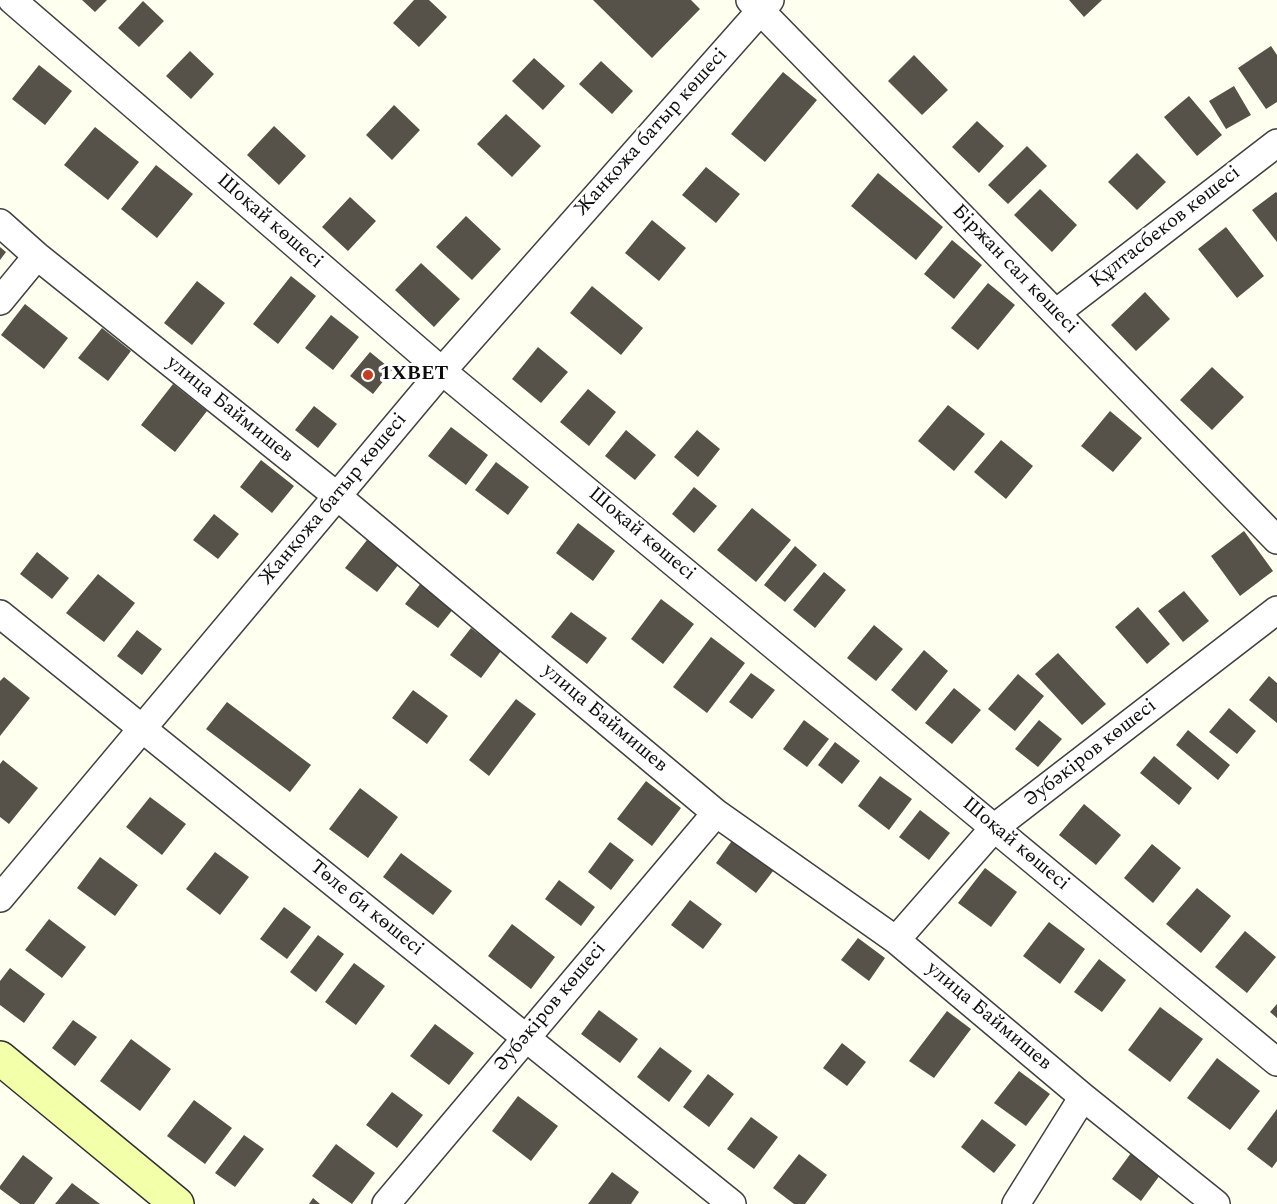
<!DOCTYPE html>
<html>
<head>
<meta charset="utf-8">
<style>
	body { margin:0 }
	canvas { display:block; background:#feffee }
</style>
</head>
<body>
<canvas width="1277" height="1204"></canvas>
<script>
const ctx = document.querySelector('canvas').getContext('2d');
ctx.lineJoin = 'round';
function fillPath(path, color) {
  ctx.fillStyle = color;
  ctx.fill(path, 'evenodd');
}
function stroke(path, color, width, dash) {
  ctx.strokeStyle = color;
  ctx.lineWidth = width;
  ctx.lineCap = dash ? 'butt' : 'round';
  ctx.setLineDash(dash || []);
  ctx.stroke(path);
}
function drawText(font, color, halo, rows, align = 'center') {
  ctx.font = font + ' Spectral,serif';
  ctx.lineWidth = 6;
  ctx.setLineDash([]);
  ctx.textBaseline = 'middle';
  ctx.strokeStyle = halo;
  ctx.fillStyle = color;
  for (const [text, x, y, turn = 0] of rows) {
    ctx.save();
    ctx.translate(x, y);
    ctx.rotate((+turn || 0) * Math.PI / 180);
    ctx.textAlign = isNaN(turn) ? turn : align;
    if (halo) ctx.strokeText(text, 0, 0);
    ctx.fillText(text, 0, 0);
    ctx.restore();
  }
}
const building = new Path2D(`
	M82 0H107L95 12Z
	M414 0H429L447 17 419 47 393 23Z
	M593 0H691L700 9 652 58Z
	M1069 0H1102L1084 17Z
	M143 1 164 21 139 47 118 28Z
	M1271 46 1277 55V102L1266 109 1238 68Z
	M190 51 214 74 191 99 166 76Z
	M914 55 948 90 922 115 888 81Z
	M534 58 565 86 543 110 512 81Z
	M601 61 633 91 612 114 579 84Z
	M39 65 72 91 45 125 12 99Z
	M783 72 817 100 765 162 731 134Z
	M1234 86 1251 115 1226 129 1209 101Z
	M1189 96 1222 135 1197 156 1164 117Z
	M394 105 420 130 392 160 366 135Z
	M506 114 541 146 512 177 477 144Z
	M977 121 1004 146 979 173 952 147Z
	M274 126 306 156 279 185 247 155Z
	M95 127 139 162 108 200 64 165Z
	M1027 146 1047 166 1008 204 988 185Z
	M1137 153 1166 182 1137 210 1108 182Z
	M156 165 193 194 157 238 121 209Z
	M706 167 740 194 716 223 682 195Z
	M878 173 943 227 916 260 851 206Z
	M1040 189 1077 225 1052 252 1014 215Z
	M1276 192 1277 193V242L1252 210Z
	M350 197 376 221 348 251 322 227Z
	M466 216 501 249 472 280 436 247Z
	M652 220 686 248 659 281 625 253Z
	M1226 227 1264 276 1237 298 1198 249Z
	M952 240 982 265 954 299 924 274Z
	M0 247 6 252 0 260Z
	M421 263 460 299 434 327 395 290Z
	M291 276 316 296 278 344 253 324Z
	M197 281 225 303 192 345 164 323Z
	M988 283 1015 305 978 350 951 328Z
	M592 286 643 328 621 355 570 313Z
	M1145 292 1170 319 1136 351 1111 325Z
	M25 304 68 338 44 369 1 335Z
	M331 315 359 337 333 370 305 348Z
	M102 328 131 351 108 381 78 358Z
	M538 347 568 372 541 403 512 379Z
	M370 352 392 370 373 394 350 376Z
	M1212 367 1244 397 1212 430 1180 400Z
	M173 384 207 411 175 452 141 425Z
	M588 389 616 412 589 446 560 422Z
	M948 405 985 434 954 471 918 441Z
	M314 406 337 424 318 448 295 430Z
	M1110 411 1142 438 1113 472 1081 446Z
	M451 427 488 455 466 485 428 456Z
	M626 430 656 455 635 480 605 456Z
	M697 430 720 449 698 477 674 457Z
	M1001 440 1033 466 1006 499 974 472Z
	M261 460 294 486 272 513 240 487Z
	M496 462 529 487 508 515 475 490Z
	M694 487 717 506 694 533 672 514Z
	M752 508 791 540 756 582 717 550Z
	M214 514 239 534 218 559 193 540Z
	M578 523 615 551 593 581 556 553Z
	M1244 531 1273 571 1240 596 1211 556Z
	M367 540 399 564 377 592 345 568Z
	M795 546 817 565 785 602 764 585Z
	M37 552 69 578 52 599 20 574Z
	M824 572 846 590 815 628 793 610Z
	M98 574 135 603 104 642 66 613Z
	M421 583 454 608 438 628 405 604Z
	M1184 591 1209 621 1183 642 1158 611Z
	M661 599 694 624 663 664 631 639Z
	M1138 607 1170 644 1147 664 1115 627Z
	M571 612 607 638 587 664 551 637Z
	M874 625 903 649 876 681 847 658Z
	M471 628 501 651 481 678 450 655Z
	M137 630 162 649 142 675 117 656Z
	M711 637 745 663 707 713 673 687Z
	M924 650 948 671 916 711 891 690Z
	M1058 653 1106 704 1082 725 1035 674Z
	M751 673 775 690 752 719 729 702Z
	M1018 674 1044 696 1015 731 988 709Z
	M1269 676 1277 683V723L1249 700Z
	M4 677 30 698 0 736V681Z
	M954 688 981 710 952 744 925 723Z
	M413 690 448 716 427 744 392 718Z
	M516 699 536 714 489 776 469 760Z
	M227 702 311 765 290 792 206 729Z
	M1229 708 1256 731 1237 754 1209 732Z
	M804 720 829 739 807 767 783 749Z
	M1039 720 1062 739 1038 767 1015 749Z
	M1188 730 1230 765 1218 780 1176 745Z
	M835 742 860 761 842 784 818 765Z
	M1154 756 1192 788 1179 805 1140 773Z
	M3 760 38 788 9 824 0 817V764Z
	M880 776 912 799 889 830 858 806Z
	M646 781 681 808 652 846 617 819Z
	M360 788 398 817 368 858 329 829Z
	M150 797 186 824 162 855 126 827Z
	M1084 804 1121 835 1096 865 1059 835Z
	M920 810 950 833 929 860 899 837Z
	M736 835 777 866 756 893 716 863Z
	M610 842 634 860 611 890 588 872Z
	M1152 844 1181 868 1153 903 1124 878Z
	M215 852 249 877 220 915 186 889Z
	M401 853 452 891 433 915 383 877Z
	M100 857 138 885 115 916 77 888Z
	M985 868 1017 892 991 927 958 903Z
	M559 880 595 907 581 926 545 899Z
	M1197 888 1231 916 1201 953 1166 924Z
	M690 900 722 924 703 949 671 925Z
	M284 907 311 927 287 959 260 939Z
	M49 919 86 947 62 978 25 950Z
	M1049 922 1085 949 1060 984 1023 956Z
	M512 924 555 957 531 989 488 956Z
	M1245 931 1276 957 1247 993 1215 967Z
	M318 935 344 954 316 992 290 972Z
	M858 938 885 958 869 981 841 960Z
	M1099 959 1126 980 1102 1012 1074 992Z
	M354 963 385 986 356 1025 325 1002Z
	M10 968 45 994 24 1023 0 1005V981Z
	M1277 1004V1018L1270 1012Z
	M1160 1007 1203 1039 1170 1082 1128 1050Z
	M599 1010 638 1039 620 1063 581 1034Z
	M947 1011 971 1029 934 1078 909 1061Z
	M73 1020 97 1037 75 1066 52 1048Z
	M435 1024 474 1053 449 1085 410 1056Z
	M131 1039 171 1069 140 1111 100 1081Z
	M842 1043 866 1062 847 1086 823 1068Z
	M660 1047 692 1071 669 1102 637 1077Z
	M1217 1058 1260 1091 1230 1130 1187 1098Z
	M1019 1071 1050 1094 1026 1126 994 1103Z
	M708 1074 734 1094 709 1127 683 1107Z
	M392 1092 423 1115 397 1148 366 1125Z
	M518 1096 558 1126 531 1161 492 1131Z
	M194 1100 232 1128 205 1164 167 1136Z
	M1277 1109V1161L1272 1168 1247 1149Z
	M751 1117 778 1137 754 1169 727 1149Z
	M982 1119 1016 1145 994 1173 961 1147Z
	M244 1135 264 1149 235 1187 215 1173Z
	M336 1144 375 1173 352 1204 312 1176Z
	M1131 1153 1160 1175 1141 1201 1112 1179Z
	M799 1154 827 1175 805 1204H794L773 1188Z
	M23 1155 53 1178 34 1204H20L0 1189V1186Z
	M612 1172 639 1192 631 1204H588Z
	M72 1183 100 1204H55Z
	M313 1198 320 1204H309Z`);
const street = new Path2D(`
	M12 0 442 371 1277 1062
	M750 0 1277 540
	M0 223 37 256 337 496 716 813 896 940 1083 1097 1216 1204
	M0 301 37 256
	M1056 313 1277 143
	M0 614 732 1204
	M0 898 442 371 770 0
	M896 940 994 828 1277 610
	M386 1204 716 813
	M1016 1204 1083 1097`);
const secondary = new Path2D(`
	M0 1058 177 1204`);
const markers = [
	[368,375,6,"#c04023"]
];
const streetNames = [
	["Жанқожа батыр көшесі",652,133,-48],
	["Шоқай көшесі",269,222,41],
	["Құлтасбеков көшесі",1166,228,-38],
	["Біржан сал көшесі",1014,270,46],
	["улица Баймишев",229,410,39],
	["Жанқожа батыр көшесі",334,500,-50],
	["Шоқай көшесі",641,535,40],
	["улица Баймишев",604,719,40],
	["Әубәкіров көшесі",1091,754,-38],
	["Шоқай көшесі",1015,845,40],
	["Төле би көшесі",366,909,39],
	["Әубәкіров көшесі",551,1008,-50],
	["улица Баймишев",988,1017,40]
];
const poiNames = [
	["1XBET",380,375]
];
fillPath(building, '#565149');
stroke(street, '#404040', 30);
stroke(secondary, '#2f2f2f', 36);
stroke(street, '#fff', 27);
stroke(secondary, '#f4ffa9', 33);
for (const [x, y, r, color] of markers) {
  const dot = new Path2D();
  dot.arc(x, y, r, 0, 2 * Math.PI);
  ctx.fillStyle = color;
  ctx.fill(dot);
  stroke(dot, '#fff', 2);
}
drawText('20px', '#0d0d0d', '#fff', streetNames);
drawText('bold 20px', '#0d0d0d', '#fff', poiNames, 'left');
</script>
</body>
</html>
